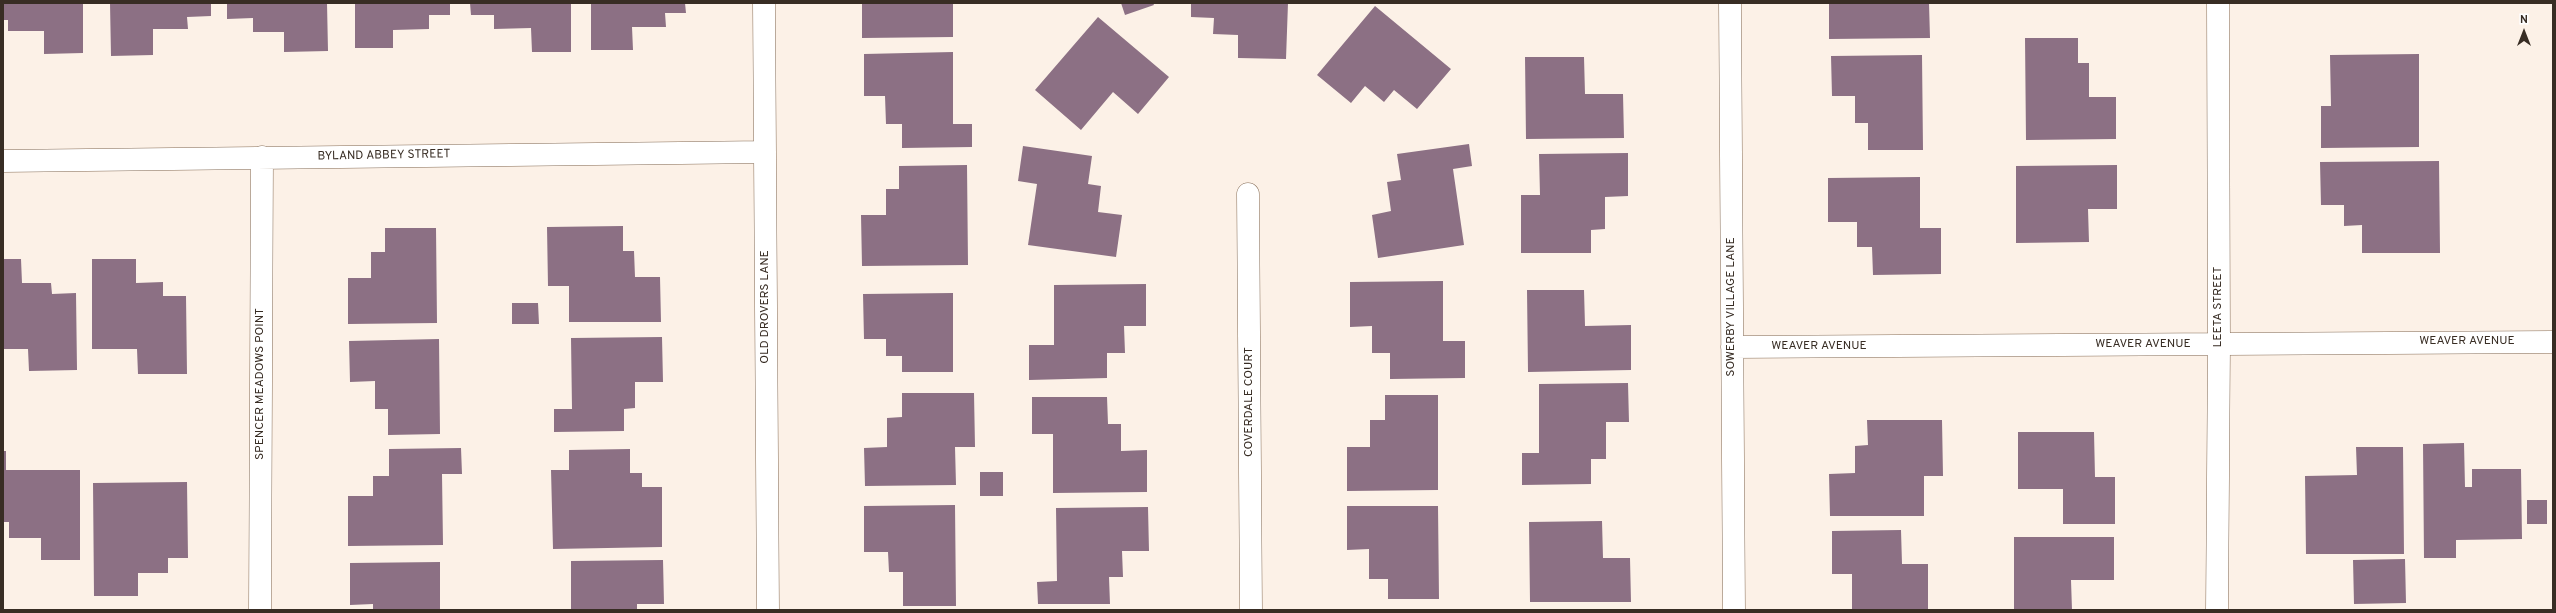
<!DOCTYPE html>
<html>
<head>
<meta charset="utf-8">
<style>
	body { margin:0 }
	#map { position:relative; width:2556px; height:613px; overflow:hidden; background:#fcf1e7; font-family:Overpass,sans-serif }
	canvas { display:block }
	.frame { position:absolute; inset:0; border:4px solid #382d24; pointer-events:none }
	.north { position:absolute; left:2504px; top:12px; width:40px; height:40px; -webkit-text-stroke:3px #fff; paint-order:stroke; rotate:0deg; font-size:11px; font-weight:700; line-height:16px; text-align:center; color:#382d24 }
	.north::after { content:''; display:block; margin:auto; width:14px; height:18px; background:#382d24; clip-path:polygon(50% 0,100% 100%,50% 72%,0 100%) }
</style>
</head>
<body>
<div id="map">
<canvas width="2556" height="613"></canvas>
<div class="frame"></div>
<div class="north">N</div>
</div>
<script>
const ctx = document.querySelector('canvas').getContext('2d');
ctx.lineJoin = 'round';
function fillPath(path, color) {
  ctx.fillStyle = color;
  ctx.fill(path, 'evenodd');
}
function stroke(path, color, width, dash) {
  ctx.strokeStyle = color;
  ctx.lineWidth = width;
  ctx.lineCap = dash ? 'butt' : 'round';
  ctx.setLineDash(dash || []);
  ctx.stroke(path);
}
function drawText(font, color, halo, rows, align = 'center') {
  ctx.font = font + ' Overpass,sans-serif';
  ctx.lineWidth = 3;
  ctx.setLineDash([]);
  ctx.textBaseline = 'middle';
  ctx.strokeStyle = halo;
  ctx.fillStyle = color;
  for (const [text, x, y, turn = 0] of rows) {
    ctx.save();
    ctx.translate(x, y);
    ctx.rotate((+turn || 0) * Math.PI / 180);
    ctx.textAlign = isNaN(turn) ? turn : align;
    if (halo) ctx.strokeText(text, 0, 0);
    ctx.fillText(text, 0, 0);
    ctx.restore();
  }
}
const building = new Path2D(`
	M3 3H83V53L44 54V31H8V20H3Z
	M110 3H211V16L187 17 188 29H153V55L111 56Z
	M227 3H327L328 51 284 52V32H253V18L227 19Z
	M355 3H450V15H429V29L393 30V48H355Z
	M470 3H571V52H532L531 28 494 29V15H471Z
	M591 3H685L686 13H665L666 27H632L633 50H591Z
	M862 3H953V37L862 38Z
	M1121 3H1153L1154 5 1125 15Z
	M1191 3H1288L1286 59 1238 58V35L1213 34 1214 18 1191 17Z
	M1829 3H1929L1930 38 1829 39Z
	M1375 6 1451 69 1417 109 1394 90 1384 102 1365 86 1351 103 1317 75Z
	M1098 17 1169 77 1138 114 1113 92 1081 130 1035 90Z
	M2025 38H2078V63H2089V97H2116V139L2026 140Z
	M953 52V124H972V147L902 148V124H886L885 96H864V54Z
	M2419 54V147L2321 148V106H2331L2330 55Z
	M1922 55 1923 150H1868V123H1855V96H1832L1831 56Z
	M1525 57H1584L1585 94H1623L1624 138 1526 139Z
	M1469 144 1472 166 1453 169 1464 245 1378 258 1372 215 1391 211 1387 182 1401 180 1397 154Z
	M1023 146 1092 156 1088 184 1101 186 1098 212 1122 215 1116 257 1028 245 1037 184 1018 181Z
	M1628 153V196L1605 197V229L1591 230V253H1521V195H1540L1539 154Z
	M2439 161 2440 253H2362V225L2344 226V205H2321L2320 162Z
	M967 165 968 265 862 266 861 215H886V189H899V166Z
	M2117 165V209H2088L2089 242 2016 243V166Z
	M1920 177V228H1941V274L1873 275 1872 247H1857V222H1828V178Z
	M623 226V251H634L635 277H660L661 322H569V286H548L547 227Z
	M385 228H436L437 323 348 324V278H371V252H385Z
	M3 259H21L22 283H51L52 294 76 293 77 370 29 371 28 349H3Z
	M92 259H136V283L163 282V296H186L187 374H138L137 349H92Z
	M1443 281V341H1465V378L1390 379V353H1372V326L1350 327V282Z
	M1146 284V326H1124L1125 353H1107V378L1029 380V345H1054V285Z
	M1527 290H1584L1585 326 1631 325V370L1528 372Z
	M953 293V372H902V356H886V339H864L863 294Z
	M512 303H538L539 324H512Z
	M662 337 663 382H635V408L624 409V431L554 432V409H572L571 338Z
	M439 339 440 434 388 435V409H375V381L350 382 349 341Z
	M1628 383 1629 422H1606V459H1591V484L1522 485V453H1539V384Z
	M902 393H974L975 447H955L956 485 865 486 864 448 887 447V418L902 417Z
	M1385 395H1438V490L1347 491V447H1370V420H1385Z
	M1032 397H1107L1108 424H1121V451L1147 450V492L1053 493V434H1032Z
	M1867 420H1942L1943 476H1924V516H1830L1829 474 1855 473V446L1868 445Z
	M2018 432H2094L2095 477H2115V524H2063V489H2018Z
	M2464 443 2465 487H2472V469H2521L2522 539 2456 540V558H2424L2423 444Z
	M2356 447H2403L2404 554H2306L2305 476 2357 475Z
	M461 448 462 474H442L443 545 348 546V496H373V476H389V449Z
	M630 449V473H642V487H662V547L553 549 551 470H569V450Z
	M3 451H6V470H80V560H41V538H9V522H3Z
	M980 472H1003V496H980Z
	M187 482 188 558H168V573H138V596H94L93 483Z
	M2527 500H2547V524H2527Z
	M955 505 956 606H903V572H889L888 552H864V506Z
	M1347 506H1438L1439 599H1388V579H1369V549L1347 550Z
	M1148 507 1149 551H1122L1123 577H1109L1110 604H1038L1037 582 1057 581 1056 508Z
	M1602 521 1603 558H1630L1631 602H1530L1529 522Z
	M1901 530 1902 564H1928V610H1852V574H1832V531Z
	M2014 537H2114V580H2071L2072 610H2014Z
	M2405 559 2406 603 2354 604 2353 560Z
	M663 560 664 604H637V610H571V561Z
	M440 562V610H373V604L350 605V563Z`);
const street = new Path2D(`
	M764 3 768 610
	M1730 3 1734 610
	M3 161 765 152
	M1248 194 1251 610
	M1732 347 2553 342
	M260 610 262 157
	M2217 610 2219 345 2218 3`);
const streetNames = [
	["BYLAND ABBEY STREET",384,156,-1],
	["OLD DROVERS LANE",766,307,-90],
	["SOWERBY VILLAGE LANE",1732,307,-90],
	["LEETA STREET",2219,307,-90],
	["WEAVER AVENUE",2467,342],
	["WEAVER AVENUE",2143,345],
	["WEAVER AVENUE",1819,347],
	["SPENCER MEADOWS POINT",261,384,-90],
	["COVERDALE COURT",1250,402,-90]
];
fillPath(building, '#8c7084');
stroke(street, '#856c56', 23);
stroke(street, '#fff', 22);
drawText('12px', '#382d24', '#fff', streetNames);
</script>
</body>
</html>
